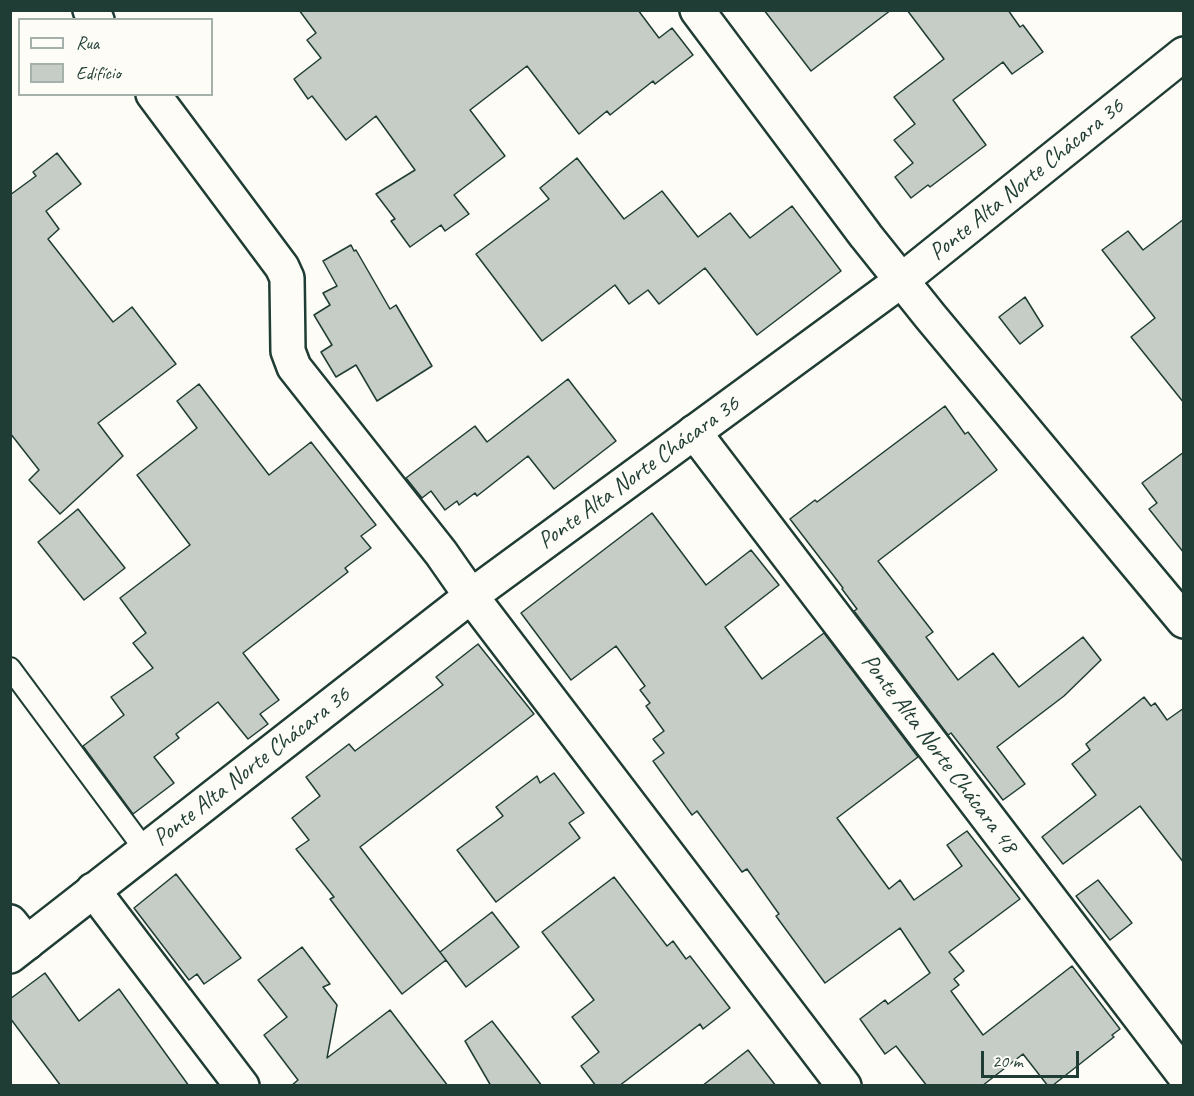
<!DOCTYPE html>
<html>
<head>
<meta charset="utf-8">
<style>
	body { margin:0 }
	#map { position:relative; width:1194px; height:1096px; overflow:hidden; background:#fdfcf7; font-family:Caveat,sans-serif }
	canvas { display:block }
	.frame { position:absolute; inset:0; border:12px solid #1f3d34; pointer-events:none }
	.legend { position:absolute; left:18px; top:18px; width:195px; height:78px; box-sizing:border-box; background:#fdfcf7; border:2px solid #a4b0a9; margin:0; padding:8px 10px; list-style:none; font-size:18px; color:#1f3d34 }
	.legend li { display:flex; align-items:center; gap:12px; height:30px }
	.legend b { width:30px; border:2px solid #a4b0a9 }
	.scale { position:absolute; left:981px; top:1051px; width:98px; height:27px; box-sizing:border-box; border:3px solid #1f3d34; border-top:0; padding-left:8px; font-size:18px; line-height:21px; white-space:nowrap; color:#1f3d34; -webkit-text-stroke:4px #fdfcf7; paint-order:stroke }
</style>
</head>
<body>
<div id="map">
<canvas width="1194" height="1096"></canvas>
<div class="frame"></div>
<ul class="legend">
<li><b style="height:8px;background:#fdfcf7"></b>Rua</li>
<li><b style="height:16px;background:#c6cdc7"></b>Edifício</li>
</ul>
<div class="scale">20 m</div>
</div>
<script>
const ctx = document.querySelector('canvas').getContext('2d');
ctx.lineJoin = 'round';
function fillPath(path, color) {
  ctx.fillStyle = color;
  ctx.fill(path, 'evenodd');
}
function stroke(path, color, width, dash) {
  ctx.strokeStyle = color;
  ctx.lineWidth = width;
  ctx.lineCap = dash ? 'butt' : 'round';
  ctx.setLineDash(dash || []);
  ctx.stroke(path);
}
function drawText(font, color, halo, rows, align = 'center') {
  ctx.font = font + ' Caveat,sans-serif';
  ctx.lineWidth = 5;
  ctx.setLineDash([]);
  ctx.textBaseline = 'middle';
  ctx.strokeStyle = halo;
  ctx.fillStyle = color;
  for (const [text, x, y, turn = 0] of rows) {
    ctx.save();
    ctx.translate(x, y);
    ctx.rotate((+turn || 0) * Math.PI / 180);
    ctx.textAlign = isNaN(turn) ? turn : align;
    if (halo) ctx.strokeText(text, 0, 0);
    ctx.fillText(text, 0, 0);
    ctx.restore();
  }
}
const building = new Path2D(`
	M299 10H638L659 38 672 28 693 55 655 84 653 81 610 115 607 111 579 134 527 66 470 110 505 156 454 195 469 214 445 231 441 225 410 247 391 221 395 219 376 194 415 170 376 116 346 140 312 96 308 99 294 79 321 58 307 40 316 33Z
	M764 10H891L811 71Z
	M907 10H1008L1020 27 1023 25 1043 52 1012 74 1003 62 953 100 986 145 930 187 928 185 911 198 895 177 913 163 894 140 915 124 894 97 944 59Z
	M57 153 81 184 46 211 59 229 48 239 113 322 132 307 176 364 98 423 123 456 60 514 29 480 39 470 10 433V195L36 176 33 172Z
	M577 158 624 219 662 191 698 237 730 213 750 238 792 206 841 271 757 335 705 268 659 304 648 290 629 304 615 285 542 341 476 254 549 199 540 188Z
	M1184 219V403L1131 337 1155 318 1102 250 1128 231 1143 250Z
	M351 245 354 251 356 250 390 309 396 305 432 366 377 401 356 365 336 377 321 352 332 345 314 315 330 305 323 293 337 286 323 261Z
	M1025 297 1043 326 1020 344 999 317Z
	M568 379 616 441 554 489 528 456 477 496 475 493 459 505 457 501 445 510 431 491 422 498 406 478 475 426 487 442Z
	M199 384 269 475 311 442 376 525 361 536 371 548 345 568 348 572 243 653 279 700 260 714 268 724 248 739 218 702 176 734 179 738 154 757 174 783 133 814 83 746 124 715 111 697 153 668 133 643 146 633 120 598 190 545 137 475 197 428 177 401Z
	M945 406 965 434 968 432 997 470 878 561 933 632 926 637 958 680 993 653 1019 687 1083 637 1101 660 1064 696 997 747 1025 784 1003 800 951 733 948 735 854 611 857 609 842 589 843 588 790 519 815 500 817 502Z
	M1184 452V553L1149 509 1157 503 1142 483Z
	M78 509 125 568 84 600 38 542Z
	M652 513 706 585 751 550 779 585 725 627 762 679 824 633 918 757 837 818 889 889 900 880 914 900 962 866 947 845 967 831 1020 899 949 952 964 971 954 979 959 985 951 991 983 1035 1072 966 1120 1029 1112 1035 1114 1037 1052 1086H1048L1023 1054 982 1086H927L896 1046 885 1054 860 1019 885 1000 888 1004 930 973 900 928 825 983 776 916 779 914 747 869 742 872 697 811 692 815 653 761 664 753 653 739 664 731 646 706 650 703 640 690 645 686 616 646 571 680 521 613Z
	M478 644 534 714 360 847 446 960 402 994 330 899 334 897 296 849 309 840 292 818 320 796 306 777 349 744 355 751 443 685 436 677Z
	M1144 697 1151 706 1155 703 1167 720 1184 708V863L1140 806 1063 864 1042 837 1096 795 1072 764 1090 750 1086 744Z
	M554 773 584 813 569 823 580 838 496 902 457 850 503 816 496 807 537 776 540 783Z
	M176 874 241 958 204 984 197 974 189 980 134 908Z
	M614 877 667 946 673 941 686 959 690 956 730 1008 703 1029 700 1024 619 1086H596L581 1066 599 1052 572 1017 594 1000 542 932Z
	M1098 880 1132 923 1110 940 1076 896Z
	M492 912 519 947 466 987 440 952Z
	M302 947 330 984 323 987 337 1005 327 1058 390 1010 448 1086H291L298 1080 264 1035 287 1017 258 980Z
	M45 973 79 1021 119 989 189 1086H61L10 1018V999Z
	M492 1021 520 1057 542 1086H491L465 1041Z
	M748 1050 776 1086H702Z`);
const lane = new Path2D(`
	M10 668 145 850`);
const street = new Path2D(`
	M90 10 97 20
	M697 10 866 236 930 316 1184 621
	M153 94 282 267 287 278 288 351 294 367 441 553 471 596 844 1086
	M694 432 1184 1075
	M93 890 242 1086
	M10 922 27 943`);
const secondary = new Path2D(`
	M10 956 471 596 902 280 1184 54`);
const streetNames = [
	["Ponte Alta Norte Chácara 36",1027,180,-39],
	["Ponte Alta Norte Chácara 36",639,473,-36],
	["Ponte Alta Norte Chácara 48",939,754,53],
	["Ponte Alta Norte Chácara 36",252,767,-38]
];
fillPath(building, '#c6cdc7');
stroke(building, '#1f3d34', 1.5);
stroke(lane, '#1f3d34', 24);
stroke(street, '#1f3d34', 38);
stroke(secondary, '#1f3d34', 38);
stroke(lane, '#fdfcf7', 20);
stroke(street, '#fdfcf7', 33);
stroke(secondary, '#fdfcf7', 33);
drawText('24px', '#1f3d34', '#fdfcf7', streetNames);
</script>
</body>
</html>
